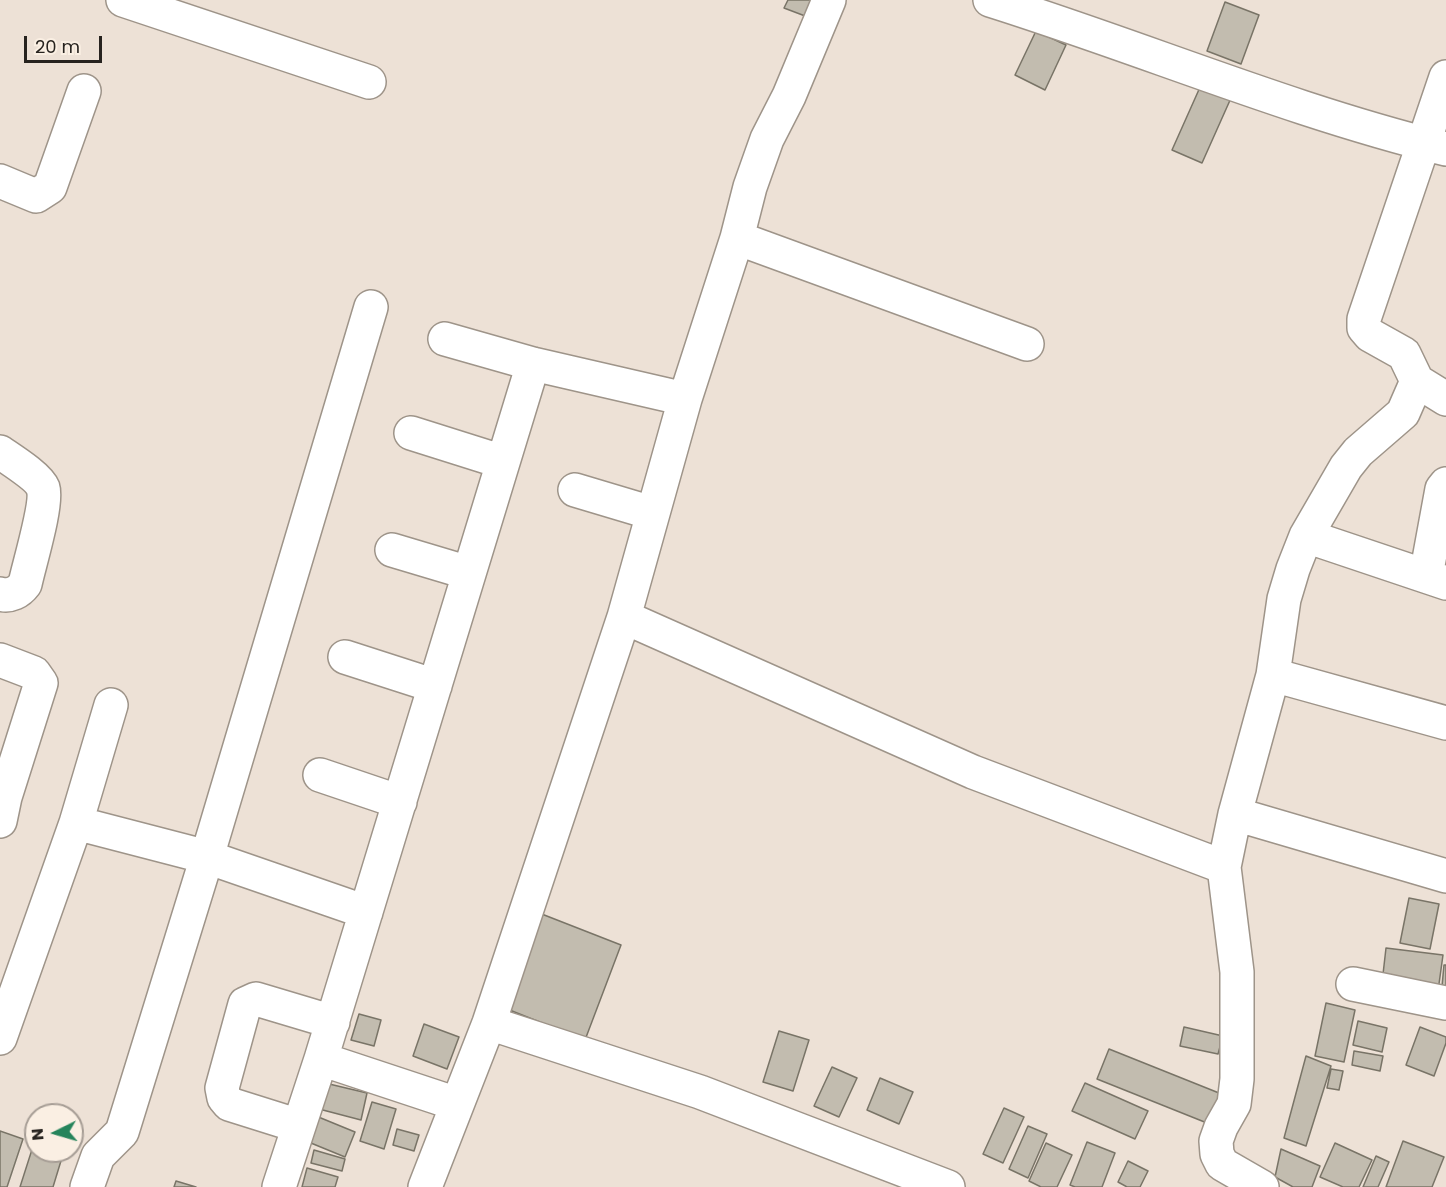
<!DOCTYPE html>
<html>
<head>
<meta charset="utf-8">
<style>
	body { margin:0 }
	#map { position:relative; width:1446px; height:1187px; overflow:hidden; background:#ede1d6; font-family:Poppins,sans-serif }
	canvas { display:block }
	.north { position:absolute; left:24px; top:1103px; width:60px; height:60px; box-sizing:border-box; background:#faefe3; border:2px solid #a69d95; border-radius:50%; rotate:265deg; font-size:16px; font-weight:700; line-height:24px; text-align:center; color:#27231f }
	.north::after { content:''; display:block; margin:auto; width:21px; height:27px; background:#25845b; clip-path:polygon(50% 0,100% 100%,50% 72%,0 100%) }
	.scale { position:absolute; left:24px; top:36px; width:78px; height:27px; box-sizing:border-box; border:3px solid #27231f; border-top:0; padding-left:8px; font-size:18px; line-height:21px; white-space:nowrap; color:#27231f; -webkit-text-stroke:4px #faefe3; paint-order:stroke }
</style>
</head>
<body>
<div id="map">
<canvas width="1446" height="1187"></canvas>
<div class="north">N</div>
<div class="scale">20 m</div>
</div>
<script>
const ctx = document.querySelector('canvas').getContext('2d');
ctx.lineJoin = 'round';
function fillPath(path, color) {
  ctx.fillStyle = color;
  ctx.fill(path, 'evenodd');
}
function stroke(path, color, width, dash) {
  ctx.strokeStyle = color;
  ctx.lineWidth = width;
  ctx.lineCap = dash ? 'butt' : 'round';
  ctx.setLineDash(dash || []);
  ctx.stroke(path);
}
const building = new Path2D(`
	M788 0H820L813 19 784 8Z
	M1225 2 1259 15 1241 64 1207 51Z
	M1036 31 1066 45 1045 90 1015 75Z
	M1201 85 1231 98 1202 163 1172 150Z
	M1409 898 1439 904 1430 949 1400 943Z
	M534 911 621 945 585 1040 497 1005Z
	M1386 948 1443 955 1438 991 1382 983Z
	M1444 965H1446V997H1441Z
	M1326 1003 1355 1010 1344 1062 1315 1056Z
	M359 1014 381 1020 374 1046 351 1040Z
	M1358 1021 1387 1028 1382 1052 1353 1045Z
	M424 1024 459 1037 447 1069 413 1056Z
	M1184 1027 1223 1036 1218 1054 1180 1046Z
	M1420 1027 1446 1037V1043L1434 1076 1406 1065Z
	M779 1031 809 1040 793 1091 763 1082Z
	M1109 1049 1224 1095 1212 1125 1097 1079Z
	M1354 1051 1383 1056 1380 1071 1352 1065Z
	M1306 1056 1331 1066 1306 1146 1284 1138Z
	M832 1067 857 1078 839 1117 814 1106Z
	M1331 1069 1343 1071 1339 1090 1327 1088Z
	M880 1078 913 1092 899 1124 867 1110Z
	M325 1083 367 1093 361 1120 319 1109Z
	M1085 1083 1148 1111 1135 1139 1072 1111Z
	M372 1102 396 1109 384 1149 360 1141Z
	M1004 1108 1024 1117 1003 1163 983 1154Z
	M316 1116 355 1132 345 1157 306 1141Z
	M1028 1126 1047 1134 1028 1178 1009 1169Z
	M397 1129 419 1135 414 1151 393 1145Z
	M0 1131 23 1139 7 1187H0Z
	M36 1137V1151H64L53 1187H20Z
	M1403 1141 1444 1157 1432 1187H1386Z
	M1087 1142 1115 1153 1102 1187H1075L1070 1185Z
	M1046 1143 1072 1155 1057 1187H1041L1029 1181Z
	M1335 1143 1372 1160 1359 1187H1343L1320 1177Z
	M1281 1149 1320 1166 1312 1187H1293L1275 1177Z
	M314 1150 345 1159 342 1171 311 1163Z
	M1376 1156 1389 1162 1378 1187H1363Z
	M1128 1161 1148 1171 1140 1187H1127L1118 1182Z
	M307 1168 338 1177 335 1187H302Z
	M176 1181 196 1187H174Z`);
const minor = new Path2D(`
	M123 0 369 82
	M990 0C1143 48 1291 111 1446 149
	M0 181 36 196 50 187 84 91
	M737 238 1027 344
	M445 339 533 364 685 399
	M1417 381 1446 399
	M411 433 503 462
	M0 452C10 459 39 477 43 488 48 503 29 565 25 584 19 592 10 597 0 594
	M575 490 652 513
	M1306 536 1446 583
	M392 550 469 573
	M1426 576 1442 489 1446 484
	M624 617 973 772 1224 867
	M345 657 435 686
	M0 660 34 673 41 683 5 797 0 821
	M1273 675 1446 723
	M111 705 76 823 207 857 366 912
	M320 775 400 802
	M1235 814 1446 876
	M1353 984 1446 1003
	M489 1023 700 1092 948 1187
	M0 1038 76 823
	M321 1059 457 1104
	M299 1126 229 1104 224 1098 222 1088 245 1004 256 999 333 1022
	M87 1187 98 1156 122 1132 207 857 371 307
	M279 1187 321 1059 533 364
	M425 1187 489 1023 624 617 685 399 737 238 750 187 767 139 789 96 829 0
	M1262 1187 1222 1164 1217 1154 1216 1141 1221 1127 1234 1104 1237 1079V972L1224 867 1235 814 1273 675 1284 599 1293 569 1306 536 1346 467 1358 452 1403 413 1417 381 1404 354 1370 335 1364 328V319L1446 77`);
fillPath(building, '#c2bcaf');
stroke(building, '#797467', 1.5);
stroke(minor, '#9e9489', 36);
stroke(minor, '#fff', 33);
</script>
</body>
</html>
